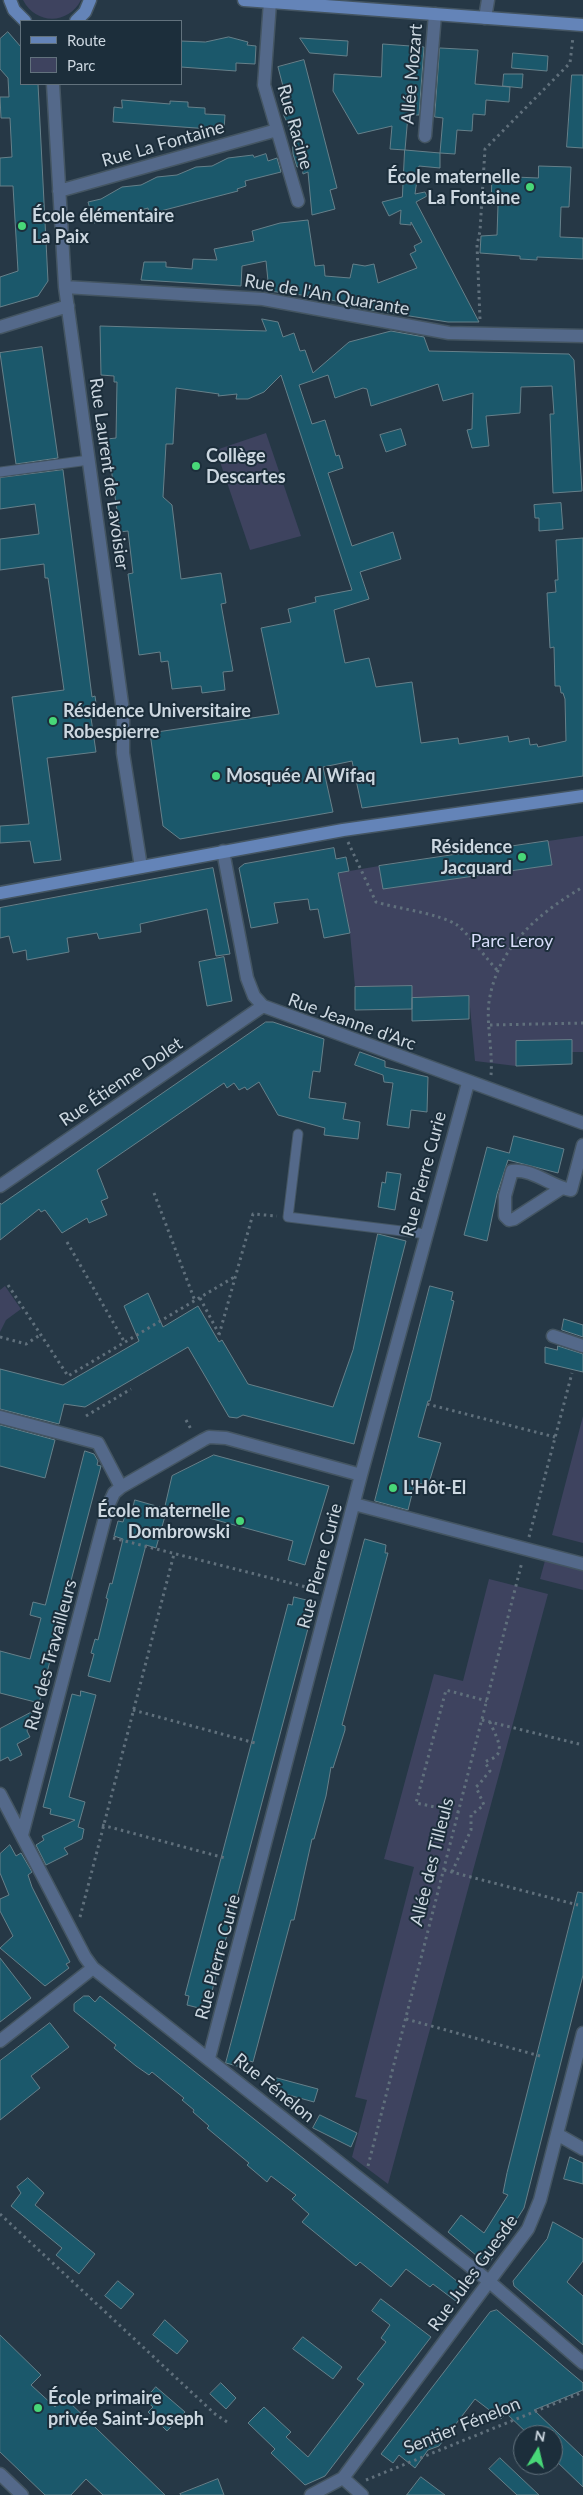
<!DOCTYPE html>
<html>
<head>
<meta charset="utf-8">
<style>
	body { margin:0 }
	#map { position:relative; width:583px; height:2495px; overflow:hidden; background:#263846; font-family:Lato,sans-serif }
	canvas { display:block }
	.legend { position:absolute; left:20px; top:20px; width:162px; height:65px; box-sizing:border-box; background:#1c2e3b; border:1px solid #62727d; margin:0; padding:6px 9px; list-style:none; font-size:15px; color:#ccd7e0 }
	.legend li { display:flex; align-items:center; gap:10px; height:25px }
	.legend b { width:25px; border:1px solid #62727d }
	.north { position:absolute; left:513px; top:2425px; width:50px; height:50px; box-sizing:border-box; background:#1c2e3b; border:1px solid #62727d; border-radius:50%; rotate:9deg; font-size:14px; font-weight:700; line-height:20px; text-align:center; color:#ccd7e0 }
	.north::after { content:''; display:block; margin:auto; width:18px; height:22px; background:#48d778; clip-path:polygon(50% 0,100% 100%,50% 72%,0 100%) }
</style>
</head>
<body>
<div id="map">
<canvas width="583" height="2495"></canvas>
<ul class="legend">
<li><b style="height:6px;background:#6484b8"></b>Route</li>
<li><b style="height:14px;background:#3e435f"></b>Parc</li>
</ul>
<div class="north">N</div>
</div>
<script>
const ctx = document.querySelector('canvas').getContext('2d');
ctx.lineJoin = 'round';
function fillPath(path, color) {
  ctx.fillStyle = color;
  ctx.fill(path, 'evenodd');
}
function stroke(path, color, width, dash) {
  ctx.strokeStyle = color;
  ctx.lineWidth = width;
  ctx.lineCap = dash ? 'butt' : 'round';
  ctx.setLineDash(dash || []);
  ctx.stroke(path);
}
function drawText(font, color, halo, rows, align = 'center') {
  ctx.font = font + ' Lato,sans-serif';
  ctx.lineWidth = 4;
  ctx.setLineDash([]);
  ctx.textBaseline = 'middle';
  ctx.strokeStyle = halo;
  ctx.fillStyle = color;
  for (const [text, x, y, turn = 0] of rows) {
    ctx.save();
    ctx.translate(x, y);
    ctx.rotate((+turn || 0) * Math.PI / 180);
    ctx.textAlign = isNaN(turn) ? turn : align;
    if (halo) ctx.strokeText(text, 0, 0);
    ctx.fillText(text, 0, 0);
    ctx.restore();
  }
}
const green = new Path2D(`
	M23 0H81C68 25 36 25 23 0Z
	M266 433 301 536 250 550 216 450Z
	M583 836V1052H572L571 1040 516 1041V1066L475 1061 469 996 412 998 411 986 355 987 350 933 338 873 379 866 383 889 552 865 548 841Z
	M5 1286 21 1309 6 1320 0 1332V1290Z
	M583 1416V1543L552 1535Z
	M546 1557 583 1568V1590L540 1579Z
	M489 1579 548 1594 388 2184 352 2157 367 2100 355 2097 414 1867 384 1859 434 1674 463 1681Z`);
const building = new Path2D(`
	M8 32 21 47V84H38L48 281 38 296 0 307V277L18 271 13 186H0V158L12 157 10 118H1L0 97H9L8 78 0 69V39Z
	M229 37 248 42 247 45 256 46 255 64 236 63V71L181 67V41L205 42Z
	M300 38 348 41 347 56 310 53Z
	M383 44 424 47 419 115H408L405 150 390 149 392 126 358 134 333 91 334 74 381 77Z
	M440 48 478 50 475 84 510 87 509 102 486 100 485 115 473 114 472 131 457 130 455 154 440 153 443 118 435 117Z
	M513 53 548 56 547 71 512 68Z
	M304 60 337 188 330 190 335 209 312 215 308 172 303 174 302 166 297 167 293 154 292 132 284 116 282 91 284 90 278 67Z
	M504 74H523L522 88 503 86Z
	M572 75H583V148L567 147Z
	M122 100 170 104V101L188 102V107L205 108V114L225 115 224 130 113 122 114 107 122 108Z
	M405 150 440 153V168L419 166 415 194 425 192 427 196 416 202 479 322H448L339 305 340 302 318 297 269 291 266 261 242 266 241 286 141 280 144 262H166V267L192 269 193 259 217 260 214 249 254 241 252 231 280 223 308 220 315 266 324 265 325 276 350 278 353 264 365 266 374 264 378 283 417 268 410 254 416 251 414 246 422 242 411 222V225L400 224 401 210 389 216 382 202 402 197Z
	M266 154 268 161 277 158 281 172 245 181 246 186 237 189 238 191 149 214 148 208 94 223 88 202 101 199 122 187 141 185 157 177 177 175 196 167 212 166 228 158 253 155 254 157Z
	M539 166 571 167 569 207H561L560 237 583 238V259L537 257V260L520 259V256L480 253 481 236 497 235 498 205H491L492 176 538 178Z
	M262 319 278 322 283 337 294 333 300 351 305 350 313 373 349 342 391 331 424 337 429 351 569 354 574 360 582 491 553 493 550 414H554L552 386 521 387 520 413 486 416 489 446 472 448 467 430 472 429 473 393 443 401 438 384 371 406 367 389 363 388 335 398 328 375 299 385 312 424 325 420 336 456 339 455 343 468 328 473 352 546 393 532 401 559 360 572 369 599 334 610 345 663 369 658 376 687 412 682 421 743 458 738 459 744 508 736 509 742 529 738 530 745 537 744 538 747 566 741 565 699 563 693H561L560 686H555L554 647 550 648 547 593 556 592 555 580H558L556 540 583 538V776L362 808 352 761 323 767 333 812 180 839 163 826 150 733 279 714 261 628 291 622 288 609 316 602 315 597 352 590 281 375 264 392 248 399H236L237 394 218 396 219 394 176 388 173 444H166L163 497 172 505 181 579 221 573 226 603 221 604 233 671 223 672 225 690 202 693 201 686 172 689 168 661 161 662 160 652 139 655 128 574 133 573 128 531 120 532 107 439 116 438 117 382H114V376L101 375 100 326 266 331Z
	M42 347 58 458 16 464 0 353Z
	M401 429 406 445 386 452 380 435Z
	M63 470 92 697 95 696 97 710 90 711 96 752 47 758 61 860 34 863 30 841 0 843V826L29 824 12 697 64 690 48 578H45L44 564 0 570V539L39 534 35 504 0 509V478Z
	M561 503 563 529 539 531V518H535L534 505Z
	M548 841 552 865 383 889 379 866Z
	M334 848 336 859 346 857 349 871 338 873 350 933 324 938 318 909 310 910 308 899 274 903 278 923 251 928 239 868 244 864Z
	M213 868 230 954 216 956 207 909 140 924 141 932 99 939 97 933 67 938 69 952 27 960 26 950 13 953 9 936 0 938V908Z
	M224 957 232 1001 207 1006 199 962Z
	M412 986V1009L355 1010V987Z
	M469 996V1019L412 1021V998Z
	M266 1022H273L324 1039 320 1072 313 1071 309 1098 346 1103 343 1119 360 1122 358 1139 324 1135 325 1128 278 1115 259 1082 247 1090 245 1087 239 1090 234 1083 227 1088 224 1083 97 1170 108 1198 101 1201 107 1215 89 1223 87 1218 62 1233 45 1210 41 1212 39 1209 0 1240V1203L1 1204Z
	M572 1040V1064L516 1066V1041Z
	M360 1052 385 1061V1067L428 1077 427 1112 411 1110 409 1128 387 1125 393 1083 384 1082 383 1075 355 1065Z
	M514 1136 564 1149 558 1173 508 1160 497 1194 487 1241 464 1235 487 1147 509 1153Z
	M387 1172 401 1174 395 1210 378 1207 382 1182 385 1183Z
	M378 1234 406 1241 354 1444 243 1415 237 1418 229 1417 188 1347 85 1407 64 1404 59 1424 0 1409V1369L63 1385 139 1341 124 1306 148 1293 163 1327 198 1306 219 1342 222 1340 248 1384 333 1407 353 1350Z
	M430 1286 453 1292 451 1300 454 1301 430 1401H428L418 1437 441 1443 428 1486 415 1482 408 1510 375 1501Z
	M564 1319 583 1325V1337L562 1330Z
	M558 1346 583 1354V1372L545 1363V1347L557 1350Z
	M0 1425 55 1440 45 1478 0 1466Z
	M85 1451 94 1454 98 1461 97 1465 101 1466 39 1703 0 1693V1651L30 1659 41 1618 30 1615 33 1602 45 1605Z
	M214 1455 329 1486 305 1565 288 1560 293 1541 165 1506 172 1476Z
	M135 1500 167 1509 156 1548 146 1545 110 1682 88 1676 94 1654 91 1653 95 1639 98 1640 108 1599 106 1598 110 1583 112 1584 123 1539 114 1536 118 1521 123 1522 127 1509 132 1510Z
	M365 1539 386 1545 385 1553H388L342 1725 345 1726V1730L333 1768 331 1767 326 1796 314 1839H312L294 1920H291L253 2062 250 2061 248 2069 226 2063Z
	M294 1597 315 1602 207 2010 187 2005 189 1996 185 1995 288 1604 292 1605Z
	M81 1691 96 1695 69 1797 85 1802 78 1827 84 1829 82 1839 64 1848 68 1854 46 1865 36 1845 44 1840 42 1836 75 1820 50 1814 51 1809 43 1807 72 1694 80 1696Z
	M32 1712 27 1731 30 1737 17 1744 22 1755 10 1761 8 1757 0 1761V1729Z
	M10 1845 16 1856 21 1853 32 1872 28 1875 32 1887 70 1962 66 1964 69 1968 45 1986 0 1948 13 1936 0 1911V1899L9 1895 0 1873V1854Z
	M578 1892 583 1893V1975L524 2208 488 2265 448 2232 461 2215 484 2233 508 2195 503 2193 507 2173Z
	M0 1958 31 1998 0 2022Z
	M84 1996H89L95 2002 100 1996 463 2286V2294L457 2302 433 2284 430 2287 406 2269 391 2287 360 2262 356 2266 302 2222 309 2214 292 2199 296 2195 271 2176 267 2182 247 2165 249 2163 207 2128 209 2126 193 2112 194 2110 182 2100 184 2098 152 2072 149 2075 136 2066 114 2048 116 2045 74 2011V2004Z
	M50 2023 69 2047 31 2076 40 2088 0 2120V2061Z
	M277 2078 318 2089 314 2102 274 2091Z
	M320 2115 357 2133 351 2147 313 2128Z
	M570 2157 583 2163V2184L564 2179Z
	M28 2178 44 2193 35 2205 95 2254 79 2274 56 2255 62 2248 11 2206 21 2193 17 2187Z
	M553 2222 583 2239V2261L567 2282 583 2296V2345L514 2286 513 2281 547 2239Z
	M118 2281 134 2294 121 2309 105 2296Z
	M381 2299 431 2337 325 2476 305 2485 271 2453 275 2449 248 2423 264 2407 291 2432 286 2437 308 2457 364 2384 357 2379 386 2342 381 2338 390 2325 372 2311Z
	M497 2310 583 2383V2390L534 2410 583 2457V2487L553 2458V2435H529L506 2413 501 2419 475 2399 439 2446 428 2450 415 2468 399 2455 393 2463 381 2454 490 2312Z
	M165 2320 188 2341 177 2354 153 2335Z
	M0 2335 41 2375 31 2385 55 2407 64 2397 165 2495H103L86 2479 71 2495H45L0 2452Z
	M303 2337 342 2367 333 2379 293 2349Z
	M221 2383 236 2398 226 2409 210 2394Z
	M156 2387 185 2412 167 2431 148 2412 153 2407 145 2400Z
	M500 2458 539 2495H517L489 2469Z
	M421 2477 445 2495H407Z
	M218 2479 224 2495H181L180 2494Z`);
const path = new Path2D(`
	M480 319 477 245 480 231 485 149 570 63 573 37
	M348 842 376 902C399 909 438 913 457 925 465 930 489 962 498 971
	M490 1025 583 1023
	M491 1075C493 1052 486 1022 489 1002 497 947 539 913 583 887
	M154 1193 195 1301
	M67 1242 125 1343
	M8 1285 68 1376 236 1276
	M200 1298 219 1334
	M219 1335 253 1214 277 1216
	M0 1337 26 1344 40 1335
	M427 1404 555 1437
	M86 1416 131 1389
	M186 1420 192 1431
	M529 1537 572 1373
	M113 1538 318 1590
	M133 1710 255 1743
	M482 1720 583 1745
	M459 1812 416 1803 446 1690 487 1701
	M102 1825 225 1858
	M444 1870 578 1905
	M452 1872 471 1830V1815L484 1805 476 1787C482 1782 484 1777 490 1771L485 1762C488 1760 493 1759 496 1756 505 1748 493 1731 490 1722
	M80 1917 174 1554
	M406 2019 540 2056
	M368 2166 522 1562
	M0 2214 215 2414 230 2424
	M366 2480 583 2392`);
const lane = new Path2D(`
	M0 472 89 460
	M298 1134 288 1217 426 1234`);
const street = new Path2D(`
	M270 2 264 85 298 201
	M485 18 488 0
	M53 84 65 287 123 711V753L141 867
	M425 136 435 14
	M59 191 277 130
	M65 287 263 299 449 333 583 336
	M0 327 68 306
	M223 851 247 978 254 996 263 1006 583 1123
	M0 1186 263 1006
	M562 1188 514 1219 509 1220 505 1216V1196L512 1171C532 1168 552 1187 571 1190L583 1145
	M553 1336 583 1346
	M0 1417 98 1443 121 1487
	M354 1504 583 1564
	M0 1794 85 1957 93 1968 485 2278 583 2363
	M22 1835 108 1506 114 1493 121 1487 203 1440 209 1437 226 1438 361 1475
	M0 2041 93 1968
	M209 2058 361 1475 468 1083
	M557 2134 583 2149
	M0 2474 22 2495
	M343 2478 362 2495
	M311 2495 343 2478 528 2229 540 2200 583 2033`);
const secondary = new Path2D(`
	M10 0 14 10 25 21
	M244 0 583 25
	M76 21 85 12 90 0
	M0 893 343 830 583 796`);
const markers = [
	[530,187,5,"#48d778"],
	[22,226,5,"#48d778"],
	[196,466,5,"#48d778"],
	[53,721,5,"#48d778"],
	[216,776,5,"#48d778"],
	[522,857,5,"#48d778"],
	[393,1488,5,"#48d778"],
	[240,1521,5,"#48d778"],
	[38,2408,5,"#48d778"]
];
const streetNames = [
	["Allée Mozart",412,74,-85],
	["Rue Racine",295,127,74],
	["Rue La Fontaine",163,144,-16],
	["Rue de l'An Quarante",327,295,10],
	["Rue Laurent de Lavoisier",109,474,82],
	["Rue Jeanne d'Arc",352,1022,20],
	["Rue Étienne Dolet",121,1082,-34],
	["Rue Pierre Curie",424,1174,-75],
	["Rue Pierre Curie",320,1566,-75],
	["Rue des Travailleurs",51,1655,-75],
	["Allée des Tilleuls",432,1862,-76],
	["Rue Pierre Curie",218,1957,-75],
	["Rue Fénelon",274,2088,39],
	["Rue Jules Guesde",473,2273,-54],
	["Sentier Fénelon",462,2426,-22]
];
const poiNames = [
	["École maternelle",520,177,"right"],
	["La Fontaine",520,198,"right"],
	["École élémentaire",32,216],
	["La Paix",32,237],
	["Collège",206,456],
	["Descartes",206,477],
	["Résidence Universitaire",63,711],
	["Robespierre",63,732],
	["Mosquée Al Wifaq",226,776],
	["Résidence",512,847,"right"],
	["Jacquard",512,868,"right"],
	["L'Hôt-El",403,1488],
	["École maternelle",230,1511,"right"],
	["Dombrowski",230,1532,"right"],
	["École primaire",48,2398],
	["privée Saint-Joseph",48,2419]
];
const parkNames = [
	["Parc Leroy",512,941]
];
fillPath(green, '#3e435f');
fillPath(building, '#1b586b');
stroke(building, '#66808a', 1);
stroke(lane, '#445562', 11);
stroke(street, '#445562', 15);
stroke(secondary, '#445562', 15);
stroke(path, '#60707c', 3, [2.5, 4]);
stroke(lane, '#54698a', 9);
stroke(street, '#54698a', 12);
stroke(secondary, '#6484b8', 12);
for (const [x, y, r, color] of markers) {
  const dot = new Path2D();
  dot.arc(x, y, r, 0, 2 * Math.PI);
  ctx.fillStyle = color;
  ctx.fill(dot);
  stroke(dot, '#1c2e3b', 2);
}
drawText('18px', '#ccd7e0', '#1c2e3b', streetNames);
drawText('bold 18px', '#ccd7e0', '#1c2e3b', poiNames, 'left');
drawText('18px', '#d8ddfa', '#1c2e3b', parkNames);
</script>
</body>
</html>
